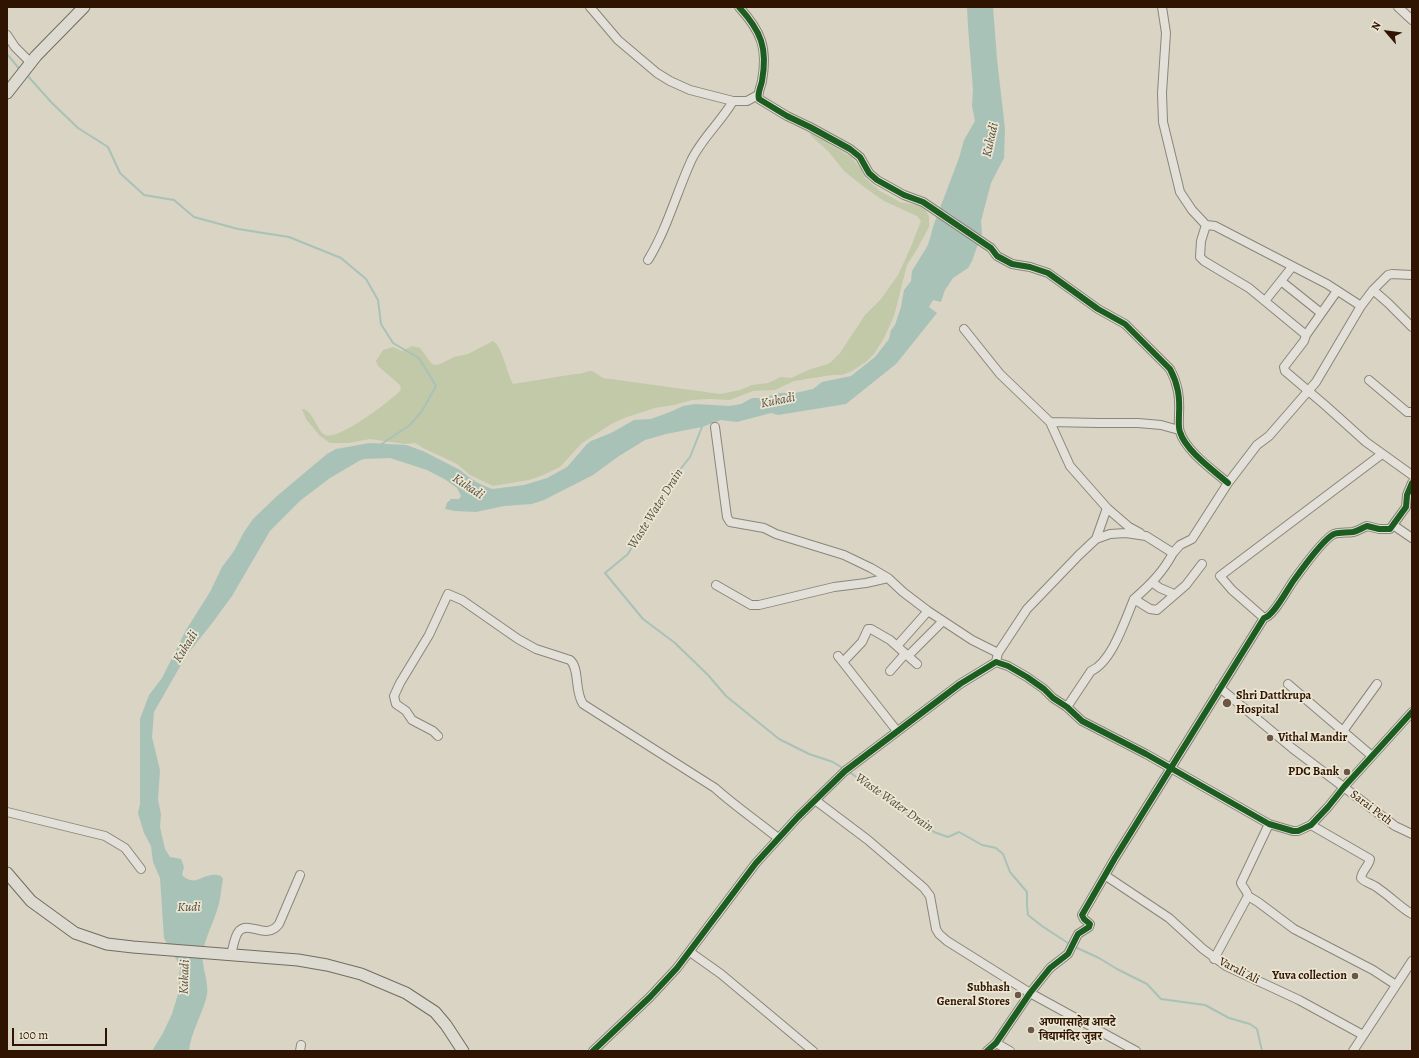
<!DOCTYPE html>
<html>
<head>
<meta charset="utf-8">
<style>
	body { margin:0 }
	#map { position:relative; width:1419px; height:1058px; overflow:hidden; background:#d9d4c4; font-family:Alegreya,serif }
	canvas { display:block }
	.frame { position:absolute; inset:0; border:8px solid #2e1401; pointer-events:none }
	.north { position:absolute; left:1367px; top:12px; width:40px; height:40px; -webkit-text-stroke:3px #ece6d3; paint-order:stroke; rotate:298deg; font-size:11px; font-weight:700; line-height:16px; text-align:center; color:#2e1401 }
	.north::after { content:''; display:block; margin:auto; width:14px; height:18px; background:#2e1401; clip-path:polygon(50% 0,100% 100%,50% 72%,0 100%) }
	.scale { position:absolute; left:12px; top:1028px; width:95px; height:18px; box-sizing:border-box; border:2px solid #2e1401; border-top:0; padding-left:5px; font-size:12px; line-height:14px; white-space:nowrap; color:#2e1401; -webkit-text-stroke:3px #ece6d3; paint-order:stroke }
</style>
</head>
<body>
<div id="map">
<canvas width="1419" height="1058"></canvas>
<div class="frame"></div>
<div class="north">N</div>
<div class="scale">100 m</div>
</div>
<script>
const ctx = document.querySelector('canvas').getContext('2d');
ctx.lineJoin = 'round';
function fillPath(path, color) {
  ctx.fillStyle = color;
  ctx.fill(path, 'evenodd');
}
function stroke(path, color, width, dash) {
  ctx.strokeStyle = color;
  ctx.lineWidth = width;
  ctx.lineCap = dash ? 'butt' : 'round';
  ctx.setLineDash(dash || []);
  ctx.stroke(path);
}
function drawText(font, color, halo, rows, align = 'center') {
  ctx.font = font + ' Alegreya,"Noto Serif Devanagari",serif';
  ctx.lineWidth = 3.5;
  ctx.setLineDash([]);
  ctx.textBaseline = 'middle';
  ctx.strokeStyle = halo;
  ctx.fillStyle = color;
  for (const [text, x, y, turn = 0] of rows) {
    ctx.save();
    ctx.translate(x, y);
    ctx.rotate((+turn || 0) * Math.PI / 180);
    ctx.textAlign = isNaN(turn) ? turn : align;
    if (halo) ctx.strokeText(text, 0, 0);
    ctx.fillText(text, 0, 0);
    ctx.restore();
  }
}
const green = new Path2D(`
	M811 133 851 157 861 169 865 178 880 191 900 202 921 206 926 211 929 216V227L916 251 907 265 894 316 884 338 874 354 866 362 852 371 842 375H832L794 381 775 390 753 391 730 400 710 399 692 400 674 405 655 408 624 418 613 423 582 443 560 467 541 476 529 480 493 486 470 475 457 464 423 448 415 443 405 444 370 439 349 443H330L319 435 306 419 302 409H304C306 410 309 412 311 415 316 421 318 431 325 435 339 441 391 400 401 390L400 385 378 366 376 361 383 350 393 347 402 351 412 346 420 348 432 364 435 365 440 364 454 357 468 354 493 341C502 346 507 373 513 384L575 374C581 375 586 371 591 371 595 372 600 376 603 378L720 394 740 390 752 385 768 383 781 377 791 378 811 369 828 364 832 361 840 353 865 315 881 299 898 275 910 249 921 221 917 216 884 201 864 187 844 171 828 151 810 135Z`);
const water = new Path2D(`
	M967 7H993L997 59 1005 129 1004 158 991 183 981 221 982 233 972 261 968 268 953 278 945 290 941 302 933 300 929 307 937 313 896 364 846 404 778 415 771 413 737 422 721 420 702 427 666 434 645 440 619 456 593 475 544 500 532 504 504 506 476 512 455 511 445 509 447 503 451 499H459L461 496 457 488 446 480 427 470 390 458 364 459 359 461 330 478 301 500 270 531 232 596 213 622 186 656 154 712 152 737 160 770 158 800 161 814 160 827 165 849 170 857 181 859 184 867 182 875C184 877 187 879 190 880 199 883 207 871 221 876L223 879C221 888 221 898 218 907 214 922 205 937 203 953 201 969 211 984 206 999 201 1017 191 1032 189 1051H152L163 1033 172 1014 178 994 180 967 177 960 173 955 164 938 160 878 153 862 151 846 144 833 138 813 140 804V719L149 695 162 678 186 630 210 592 222 567 234 551 244 532 253 519 277 496 327 454 336 449 370 443 406 445 423 451 460 470 470 478 480 484 492 489 524 485 547 478 567 467 587 444 591 441 611 433 634 420 651 419 670 412 683 406 695 404 730 406 741 404 752 398H762L780 393H795L813 389 822 382 851 376 875 357 889 339 891 330 895 325 901 307 904 290 911 281 912 271 928 245 934 224 959 158 964 140 975 121 972 106 973 90 968 27Z`);
const stream = new Path2D(`
	M7 54 21 71
	M26 74 52 103 78 128 108 147 120 173 144 195 174 200 194 217 238 229 289 237 341 258 366 279 378 300 381 324 393 343 419 358 436 386 422 411 410 425 380 445
	M702 427 690 457 667 486 628 554 605 573 643 619 675 643 708 675 726 696 779 739 809 754 833 762 844 769
	M848 771 934 832 948 837 959 832 982 845 996 848 1003 854 1010 872 1027 892V906L1028 915 1042 926 1071 945
	M1075 947 1099 958 1117 969 1147 984 1161 999 1205 1005 1229 1018 1250 1024 1257 1029 1262 1051`);
const minor = new Path2D(`
	M590 7 618 40 657 73 670 81 690 90 733 101H747L758 95
	M739 7C761 31 768 48 762 81 761 87 757 93 759 99L787 116 810 127 850 149 860 157 869 173 877 180 904 195 923 202 991 248 997 256 1012 264 1030 267 1048 273 1098 309 1125 324 1170 369C1178 384 1180 397 1179 414 1179 419 1178 427 1180 432 1186 451 1213 470 1228 483
	M1162 7 1166 33 1162 93 1163 122 1180 192 1192 210 1206 225 1201 241 1200 257 1204 261 1249 288 1306 335 1304 341 1284 367 1285 371 1326 406 1366 442 1412 475
	M1398 7 1412 20
	M7 35 15 47 31 63
	M1206 225 1215 226 1327 284 1361 306
	M648 260C667 229 676 194 691 161 701 139 721 122 733 101
	M1281 281 1321 313
	M1373 290 1388 303 1412 327
	M1265 301 1292 267
	M964 329 1000 374 1050 422
	M1306 335 1337 291
	M1369 380 1407 412H1412
	M715 427 727 517 730 522 764 528 776 534 844 555 871 568 888 578 903 592 928 611 972 640 998 653
	M1107 508 1129 527 1140 533
	M1393 525 1412 538
	M1096 539 1107 508 1070 466 1050 422 1099 423H1138L1161 425 1179 430
	M1173 553C1163 572 1150 585 1134 599L1150 609 1157 610 1186 585 1202 564
	M1153 583 1160 588 1174 594
	M716 585 751 605H759L834 587 866 583 888 578
	M1264 618 1232 590 1220 576 1382 454
	M897 646 928 611
	M838 656 897 731
	M908 656 943 621
	M843 662 862 642 868 629H871L890 640 917 664
	M996 662 998 653 1027 609 1079 555 1096 539 1110 534 1126 533 1146 536 1173 553 1180 545 1192 539 1228 483 1257 445 1269 436 1316 382 1361 306 1373 290 1388 275 1392 274 1412 275
	M890 671 905 654
	M1288 684 1372 756
	M1220 688 1292 748 1395 826 1412 834
	M1067 707 1091 671C1112 662 1125 620 1134 599
	M1343 731 1377 684
	M438 736 433 731 412 720 406 711 396 704 394 696 400 683 429 635 448 594 462 600 518 639 536 649 570 660C580 668 574 691 583 704L715 788C735 806 757 821 778 838
	M815 800 868 840 924 888 930 896 936 929 939 934 947 941 1030 993 1136 1051
	M7 812 105 836 125 848 141 869
	M1311 825 1370 859C1369 866 1362 870 1361 878 1365 883 1374 884 1379 889 1391 897 1400 907 1412 914
	M1106 876 1169 918 1203 949 1226 966 1299 1000 1363 1035
	M1248 896 1258 902 1294 929 1373 970 1396 985
	M690 952 721 974 813 1051
	M231 955C233 948 234 937 239 931 249 920 266 941 279 924L300 875
	M1214 959 1248 896C1247 890 1243 888 1241 883L1269 824
	M996 1043 1010 1051
	M300 1051 301 1045
	M593 1051 650 997 677 968 756 863 798 817 845 771 960 684 996 662 1008 666 1027 677 1044 689 1053 698 1067 707 1082 721 1146 754 1269 824 1293 831H1298L1311 825 1328 807 1344 787 1412 712
	M987 1051 996 1043 1030 993 1050 968 1068 954 1078 934 1089 927 1090 924 1084 919 1082 915 1115 858 1264 618C1273 617 1288 588 1294 580 1302 569 1323 539 1334 534 1340 532 1347 533 1353 532 1358 531 1362 528 1367 526L1379 529H1390L1406 507 1407 495 1412 483
	M1353 1051 1412 961`);
const major = new Path2D(`
	M7 93 36 56 84 7
	M7 873 31 901 75 933 107 944 133 947 298 960 327 965 361 974 406 993 435 1012 446 1025 463 1051`);
const cycleway = new Path2D(`
	M739 7C761 31 768 48 762 81 761 87 757 93 759 99L787 116 810 127 850 149 860 157 869 173 877 180 904 195 923 202 991 248 997 256 1012 264 1030 267 1048 273 1098 309 1125 324 1170 369C1178 384 1180 397 1179 414 1179 419 1178 427 1180 432 1186 451 1213 470 1228 483
	M593 1051 650 997 677 968 756 863 798 817 845 771 960 684 996 662 1008 666 1027 677 1044 689 1053 698 1067 707 1082 721 1146 754 1269 824 1293 831H1298L1311 825 1328 807 1344 787 1412 712
	M987 1051 996 1043 1030 993 1050 968 1068 954 1078 934 1089 927 1090 924 1084 919 1082 915 1115 858 1264 618C1273 617 1288 588 1294 580 1302 569 1323 539 1334 534 1340 532 1347 533 1353 532 1358 531 1362 528 1367 526L1379 529H1390L1406 507 1407 495 1412 483`);
const markers = [
	[1227,703,5,"#6a5745"],
	[1270,738,4,"#6a5745"],
	[1347,772,4,"#6a5745"],
	[1355,976,4,"#6a5745"],
	[1018,995,4,"#6a5745"],
	[1031,1030,4,"#6a5745"]
];
const poiNames = [
	["Shri Dattkrupa",1236,696],
	["Hospital",1236,710],
	["Vithal Mandir",1278,738],
	["PDC Bank",1339,772,"right"],
	["Yuva collection",1347,976,"right"],
	["Subhash",1010,988,"right"],
	["General Stores",1010,1002,"right"],
	["अण्णासाहेब आवटे",1039,1023],
	["विद्यामंदिर जुन्नर",1039,1037]
];
const streetNames = [
	["Sarai Peth",1371,808,37],
	["Varali Ali",1239,971,27]
];
const waterNames = [
	["Kukadi",991,140,-77],
	["Kukadi",778,401,-11],
	["Kukadi",468,487,34],
	["Waste Water Drain",656,509,-58],
	["Kukadi",186,647,-58],
	["Waste Water Drain",894,803,35],
	["Kudi",189,908],
	["Kukadi",185,977,-88]
];
fillPath(green, '#c2c9a9');
fillPath(water, '#a9c2b7');
stroke(stream, '#a9c2b7', 2);
stroke(minor, '#8c857a', 10);
stroke(major, '#736c61', 13);
stroke(minor, '#e2e0d8', 8);
stroke(major, '#dddad1', 11);
stroke(cycleway, '#1b5e20', 6);
for (const [x, y, r, color] of markers) {
  const dot = new Path2D();
  dot.arc(x, y, r, 0, 2 * Math.PI);
  ctx.fillStyle = color;
  ctx.fill(dot);
  stroke(dot, '#ece6d3', 1.5);
}
drawText('bold 12px', '#2e1401', '#ece6d3', poiNames, 'left');
drawText('12px', '#2e1401', '#ece6d3', streetNames);
drawText('italic 13px', '#524e3f', '#ece6d3', waterNames);
</script>
</body>
</html>
